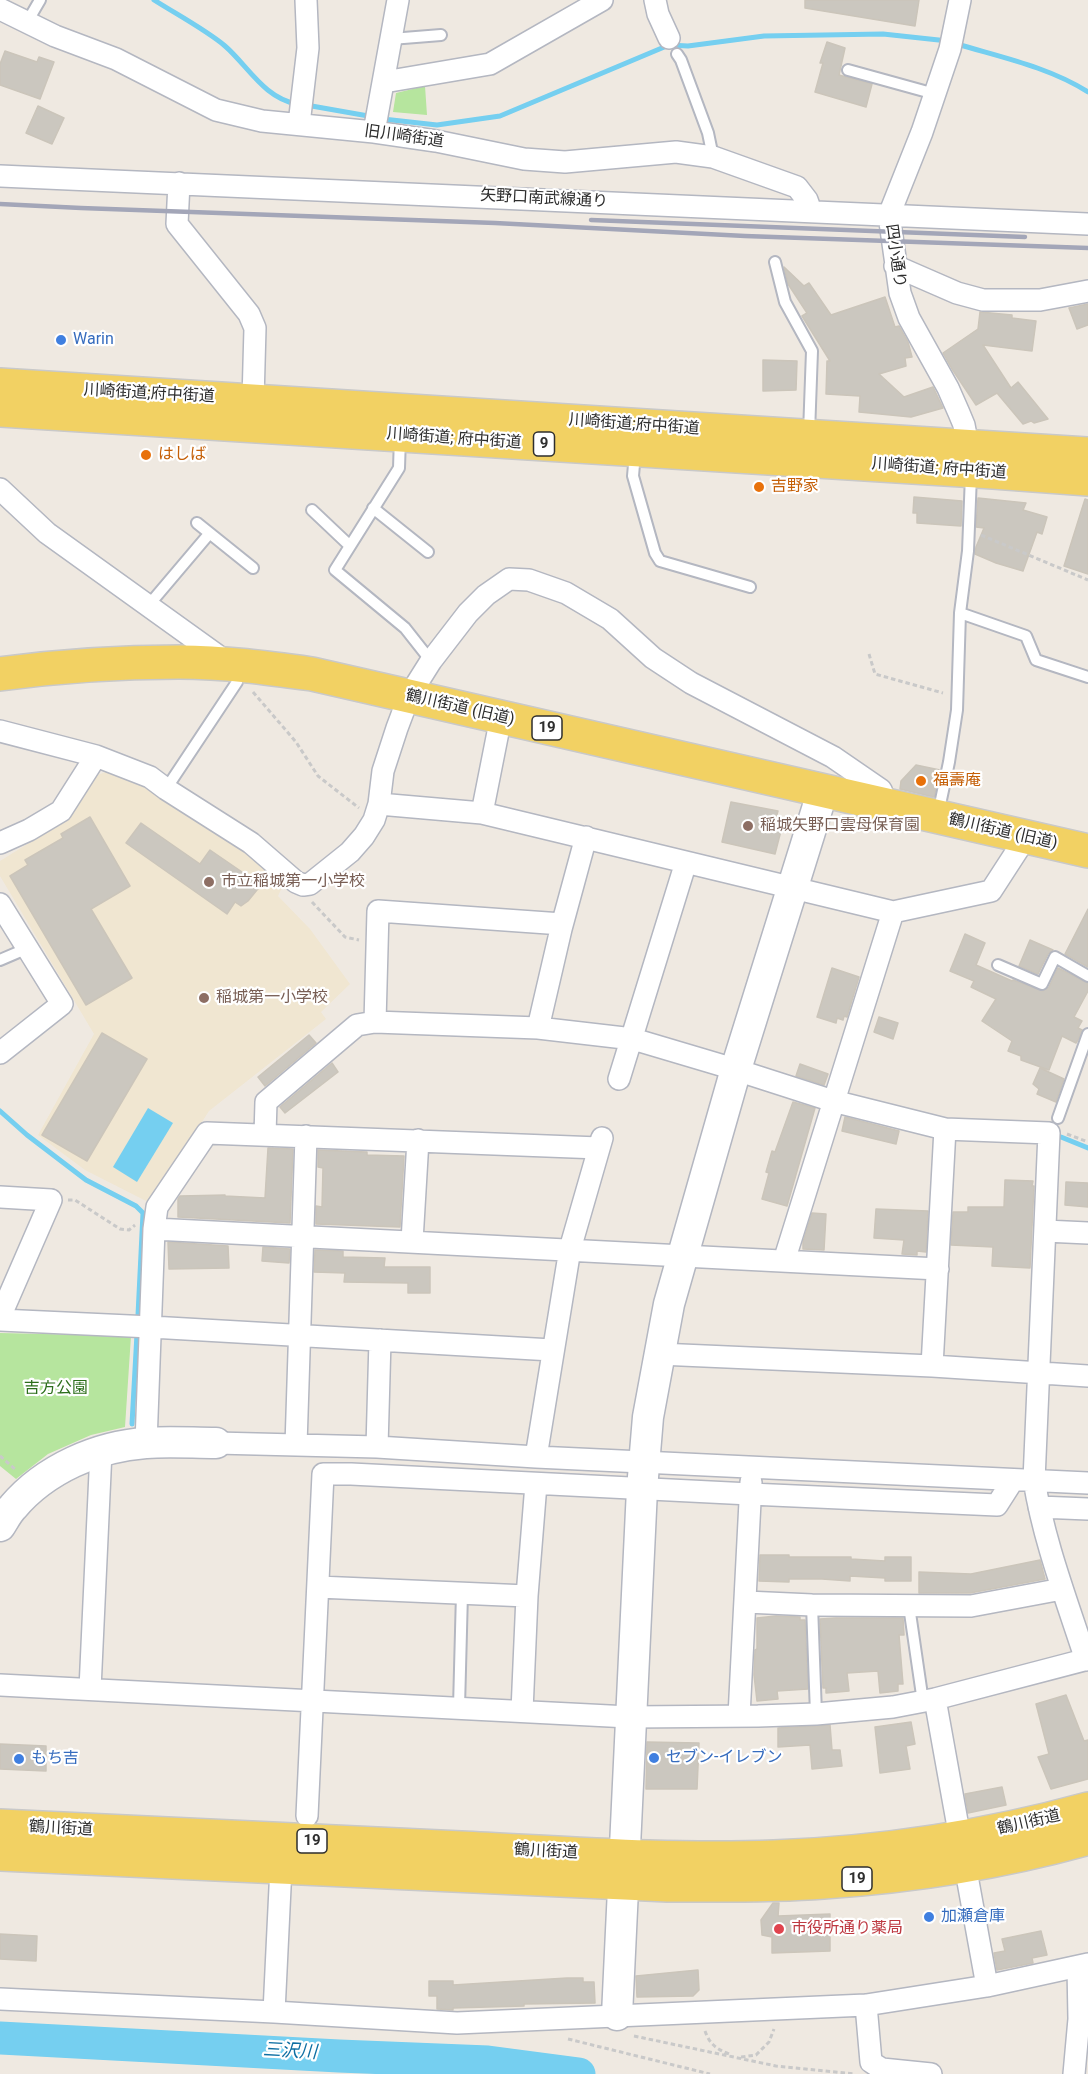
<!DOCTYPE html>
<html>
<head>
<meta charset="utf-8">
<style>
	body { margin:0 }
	canvas { display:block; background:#efe9e1 }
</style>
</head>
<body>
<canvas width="1088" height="2074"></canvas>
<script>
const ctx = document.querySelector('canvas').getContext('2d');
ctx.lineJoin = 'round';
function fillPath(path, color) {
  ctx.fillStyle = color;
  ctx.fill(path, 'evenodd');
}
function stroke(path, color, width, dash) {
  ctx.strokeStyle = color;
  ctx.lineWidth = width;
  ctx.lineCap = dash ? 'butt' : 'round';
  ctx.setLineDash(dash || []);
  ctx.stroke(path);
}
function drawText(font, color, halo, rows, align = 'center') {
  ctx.font = font + ' Roboto,"Noto Sans JP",sans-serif';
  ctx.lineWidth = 4.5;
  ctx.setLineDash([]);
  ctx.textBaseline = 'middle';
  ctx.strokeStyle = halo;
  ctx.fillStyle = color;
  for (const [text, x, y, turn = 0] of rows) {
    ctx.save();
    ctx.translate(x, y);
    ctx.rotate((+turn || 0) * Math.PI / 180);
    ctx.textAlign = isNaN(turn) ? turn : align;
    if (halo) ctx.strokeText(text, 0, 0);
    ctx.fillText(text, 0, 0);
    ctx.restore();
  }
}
const education = new Path2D(`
	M110 770 146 784 249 850 284 883 278 896 310 929 350 984 321 1012 326 1019 209 1111 150 1203 85 1170 38 1135 94 1034 0 876V861L66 820 93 777Z`);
const green = new Path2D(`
	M425 86 427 115 393 112 396 93Z
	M0 1333 131 1336 125 1427 91 1435 48 1454 16 1479 0 1466Z`);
const water = new Path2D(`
	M148 1108 173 1123 137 1182 113 1167Z`);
const stream = new Path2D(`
	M154 0C176 14 206 30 225 46 248 66 264 98 297 104
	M957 44C1000 57 1049 67 1088 92
	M306 105 374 117
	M383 119 437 125 500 116 669 45 688 46 764 36 883 34 948 41
	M0 1111 27 1135 86 1180 136 1206 143 1213 138 1315
	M1061 1137 1088 1148
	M132 1424 137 1334`);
const river = new Path2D(`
	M0 2038 339 2056 488 2062 579 2074`);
const building = new Path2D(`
	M805 0H919L915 26 805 8Z
	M827 42 845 48 839 75 872 84 866 107 815 92 823 63H820Z
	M5 51 37 62 39 57 54 62 40 99 0 85V64Z
	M38 106 64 118 52 144 26 133Z
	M784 267 804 286 809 283 831 315 885 297 895 327 899 326 908 342 912 357 905 358 906 366 879 374 904 397 933 387 943 408 911 417 859 412 860 396 826 394 827 361H830L802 316 807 313 788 284Z
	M1088 304V325L1077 329 1069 308Z
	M980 312 1012 315V318L1036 321 1032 351 983 345 1011 388 1018 382 1048 419 1034 423 1031 421 1023 424 997 393 976 405 952 369 943 353 978 329Z
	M763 360 797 361 796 390 763 391Z
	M914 497 962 501 961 526 917 523V513H913Z
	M978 498 1026 503 1023 510 1047 517 1042 534 1037 532 1023 571 996 563 975 554 976 547 984 528 976 527Z
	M1085 499 1088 500V574L1064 566Z
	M916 765 940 770 934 797 900 789 901 781Z
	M731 802 778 811 775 821 783 823 775 854 722 842Z
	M90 817 130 886 91 909 132 978 86 1005 10 876 28 865 25 860 63 838 61 834Z
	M141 823 200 864 210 850 261 885 248 901 241 906 235 902 227 914 126 843Z
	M1088 909V967L1065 954Z
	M965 934 985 943 976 965 1012 981 1013 980 1043 991 1049 987 1058 968 1088 983V991L1074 1017 1082 1021 1078 1028 1082 1030 1079 1038 1076 1043 1062 1036 1049 1070 1021 1060V1056L1008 1051 1012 1041 982 1021 996 999 971 987 974 981 950 971Z
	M1030 940 1053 950 1048 954 1038 974 1019 966Z
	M832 968 859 977 847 1017 844 1016 843 1020 837 1018 836 1023 817 1017Z
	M879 1017 898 1023 893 1039 874 1032Z
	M102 1033 147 1059 87 1161 42 1135Z
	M309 1035 316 1043 265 1086 258 1077Z
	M332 1063 338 1072 285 1113 280 1107Z
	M800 1064 828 1074 824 1085 796 1076Z
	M1040 1068 1064 1079 1056 1102 1037 1094 1039 1089 1033 1084Z
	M793 1102 815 1108 787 1206 762 1199 769 1173 766 1172 772 1151 775 1152Z
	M845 1117 899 1131 896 1144 842 1131Z
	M268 1148 293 1149 290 1223 178 1217V1199L180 1196 225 1195V1196L265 1198Z
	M318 1150 367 1152V1155L404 1156 400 1227 316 1224V1206L322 1207 323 1168 318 1167Z
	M1005 1180 1033 1181 1032 1186H1034L1030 1268 992 1266 993 1247 951 1245 953 1212H968V1207H1004Z
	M1066 1182 1088 1183V1207L1065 1205Z
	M876 1209 928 1211 926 1252 917 1251V1255L902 1254 904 1240 874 1238Z
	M812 1213 826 1214 824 1250 803 1249V1242Z
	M168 1242 228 1246 229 1268 169 1269Z
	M263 1247 290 1249 289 1263 262 1261Z
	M315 1250 343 1251V1257L385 1258 384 1267H430V1293H408V1283L344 1282 345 1273 314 1272Z
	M760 1555H789V1557H851V1559L885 1561V1557H911V1581H885V1578L850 1576V1581L822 1579H789V1582L759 1581Z
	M1040 1560 1045 1579 970 1593H919V1572L971 1574Z
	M776 1616 800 1617V1620H805L808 1689 777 1691 778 1699 757 1701 754 1675 755 1650 757 1649V1618Z
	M836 1618H903L904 1635H899L903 1684H898V1691L880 1693 878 1671 847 1673 849 1691 826 1693V1688H823L820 1619Z
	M1066 1695 1084 1741 1088 1740V1779L1051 1789 1038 1757 1049 1754 1036 1704Z
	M911 1722 915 1744 906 1746 910 1769 880 1773 875 1727Z
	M830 1725 832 1750H840L842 1766 812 1769 810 1745 778 1747V1728Z
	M647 1742 699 1743 697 1789H646Z
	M0 1744 46 1746V1771L0 1769Z
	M1002 1787 1006 1805 968 1813 965 1794Z
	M773 1903H779L778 1916 830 1914V1951L772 1953V1937L762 1935 761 1920Z
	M1041 1931 1047 1955 1032 1958 1033 1963 997 1970 994 1953 1005 1951 1002 1939Z
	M0 1934 37 1936 36 1961 0 1959Z
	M698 1970 699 1990 693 1996 637 1997 636 1976Z
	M567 1978H583V1982H594L595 2003 524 2004V2006L453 2008V2010L437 2009V1996H429V1981H453V1985Z`);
const path = new Path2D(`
	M981 535 1088 580
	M869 654 875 674 943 693
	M253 692 296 742 318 776 359 808
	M312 902 345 937 359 940
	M1067 1134 1088 1142
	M68 1200H75L120 1229 129 1230 135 1225
	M0 1456 16 1470
	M705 2031C710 2045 717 2049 729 2054
	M634 2036 776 2066 855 2074
	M568 2039 710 2074
	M741 2057 756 2055 769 2042 774 2029`);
const lane = new Path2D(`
	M26 24 40 0
	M391 39 441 35
	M677 54 681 60 708 133 713 157
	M848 70 935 94
	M775 262 785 302 812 351 809 433
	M400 437 399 468 335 570 405 628 431 661
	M635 453 633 476 655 553 660 561 750 587
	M373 508 428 552
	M312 510 349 545
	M197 523 253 568
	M148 606 209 534
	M960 613 1026 636 1036 660 1088 677
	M166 789 237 682 240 667
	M938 814 949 762 957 710 960 613 968 551 971 475
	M0 960 28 948
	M998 965 1042 984 1055 957 1088 976
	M1058 1118 1088 1034
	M812 1605 816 1714
	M909 1606 923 1702
	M459 1707 462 1593`);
const street = new Path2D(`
	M655 0 658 14 669 38
	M960 0 950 49 922 132 889 215 900 293 909 318 948 388 959 413 964 425 970 457
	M0 9 55 36 116 59 216 110 262 121 374 132 436 141 524 159 565 162 676 152 713 157 797 187 807 200 811 211
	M384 82 490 64 602 0
	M299 124 308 48 306 0
	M374 132 398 0
	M0 176 1088 224
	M179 183 177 224 249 314 255 328 253 400
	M895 266 957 293 983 300H1040L1088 291
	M0 489 47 533 228 663
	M0 731 96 756 150 777 166 789 251 843 296 882 303 885 310 884 350 852 364 836 374 820 379 804 383 771 397 728 409 696 431 661 468 613 486 595 509 579 529 580 566 593 610 619 653 658 691 683 833 757 881 790 887 805
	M379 804 482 813 893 912
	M482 813 501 717
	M0 843 29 830 61 811 96 756
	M0 904 62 1004 0 1053
	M375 1022 378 911 562 924
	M538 1028 561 929 586 837
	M749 1074 833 1101 945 1129 1049 1133 1034 1480C1044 1542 1067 1601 1086 1660
	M619 1079 686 862
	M265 1135 266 1102 357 1025 375 1022 538 1028 633 1039 724 1066
	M0 1197 51 1200 0 1317
	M154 1229 938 1269
	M1045 1231 1088 1233
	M412 1241 418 1140
	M784 1261 893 912 991 891 1026 837
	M0 1320 151 1327 552 1350
	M659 1354 932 1366 1088 1376
	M932 1366 945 1129
	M146 1443 154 1229 157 1207 207 1133 599 1148
	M216 1443 377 1447 536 1457 1088 1483
	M296 1445 306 1136
	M377 1447 380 1340
	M536 1457 570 1249 602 1138
	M1039 1507 1088 1509
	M318 1587 527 1596
	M746 1602 812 1605 971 1606 1062 1589
	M0 1685 629 1717 758 1716 816 1714 893 1707 935 1699 1088 1659
	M90 1689 101 1451
	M935 1699 960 1838
	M522 1711 527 1596 536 1484
	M739 1716 751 1482
	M307 1816 323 1474H351L750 1494 997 1505 1013 1480
	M965 1865 987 1986
	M0 1999 274 2012 457 2023 866 2005 987 1986 1088 1964
	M866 2005 871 2062 882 2069 931 2074
	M274 2012 281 1867
	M1074 2074 1079 2019 1078 1967`);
const secondary = new Path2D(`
	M0 1526C4 1520 8 1512 13 1507 45 1469 98 1446 146 1443 169 1441 193 1443 216 1443
	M617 2015 642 1489 648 1417 669 1304 736 1069 823 790`);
const primary = new Path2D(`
	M0 385 1088 454
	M0 410 993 472 1088 479
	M0 674C59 666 119 662 179 662 224 662 268 668 312 674L1088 851
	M0 1826C154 1833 307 1841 461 1848 565 1853 670 1861 774 1857 880 1853 986 1837 1088 1809
	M0 1854 668 1885C720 1885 772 1886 823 1882 912 1876 1003 1862 1088 1838`);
const rail = new Path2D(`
	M0 204 81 208 495 223 745 236 1088 248
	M591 220 1025 237`);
const markers = [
	[61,340,6,"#3f7fe0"],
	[146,455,6,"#e8710a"],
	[759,487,6,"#e8710a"],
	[921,781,6,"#e8710a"],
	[748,826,6,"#8d6e63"],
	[209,882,6,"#8d6e63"],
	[204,998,6,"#8d6e63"],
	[654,1758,6,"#3f7fe0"],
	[19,1759,6,"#3f7fe0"],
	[929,1917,6,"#3f7fe0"],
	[779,1929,6,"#e0444e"]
];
const shields = [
	[544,444,21],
	[547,728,30],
	[312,1841,30],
	[857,1879,30]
];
const shieldNames = [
	["9",544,444],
	["19",547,728],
	["19",312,1841],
	["19",857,1879]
];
const streetNames = [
	["旧川崎街道",404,137,8],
	["矢野口南武線通り",544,199,3],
	["四小通り",895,256,82],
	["川崎街道;府中街道",149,394,3],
	["川崎街道;府中街道",634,425,4],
	["川崎街道; 府中街道",454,439,4],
	["川崎街道; 府中街道",939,469,4],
	["鶴川街道 (旧道)",460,708,13],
	["鶴川街道 (旧道)",1003,832,13],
	["鶴川街道",1029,1823,-13],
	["鶴川街道",61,1829,3],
	["鶴川街道",546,1852,3]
];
const shopNames = [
	["Warin",73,340],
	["セブン-イレブン",666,1758],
	["もち吉",31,1759],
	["加瀬倉庫",941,1917]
];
const foodNames = [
	["はしば",158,455],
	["吉野家",771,487],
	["福壽庵",933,781]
];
const educationNames = [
	["稲城矢野口雲母保育園",760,826],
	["市立稲城第一小学校",221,882],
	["稲城第一小学校",216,998]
];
const parkNames = [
	["吉方公園",56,1389]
];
const healthNames = [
	["市役所通り薬局",791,1929]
];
const waterNames = [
	["三沢川",290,2052,3]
];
fillPath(education, '#f0e6d1');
fillPath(green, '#b6e59e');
fillPath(water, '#75cff0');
stroke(stream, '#75cff0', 5);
stroke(river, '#75cff0', 33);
fillPath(building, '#cbc7bf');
stroke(building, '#cbc5ba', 1.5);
stroke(lane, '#b4b7c1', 14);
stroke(street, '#b4b7c1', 24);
stroke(secondary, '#b4b7c1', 33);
stroke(primary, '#c9c9c9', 36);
stroke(path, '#c9c9c9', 3, [4.5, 3]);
stroke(lane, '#fff', 10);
stroke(street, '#fff', 21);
stroke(secondary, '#fff', 30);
stroke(primary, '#f2d163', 33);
stroke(rail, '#a3a6b8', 4.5);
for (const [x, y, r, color] of markers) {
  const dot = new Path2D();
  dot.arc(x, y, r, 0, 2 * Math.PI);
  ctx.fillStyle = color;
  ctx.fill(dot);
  stroke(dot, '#fff', 2);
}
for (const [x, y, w] of shields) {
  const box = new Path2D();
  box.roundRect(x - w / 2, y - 12, w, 24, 4.5);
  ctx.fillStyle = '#fff';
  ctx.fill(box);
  stroke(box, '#2e2e2e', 1.5);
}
drawText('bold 15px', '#2e2e2e', null, shieldNames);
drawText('16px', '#2e2e2e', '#fff', streetNames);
drawText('16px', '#366cbe', '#fff', shopNames, 'left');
drawText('16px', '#c56008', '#fff', foodNames, 'left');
drawText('16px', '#785e54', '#fff', educationNames, 'left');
drawText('16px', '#2c6e1b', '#fff', parkNames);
drawText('16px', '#be3a42', '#fff', healthNames, 'left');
drawText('italic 18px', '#0d6fa3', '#fff', waterNames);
</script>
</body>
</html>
